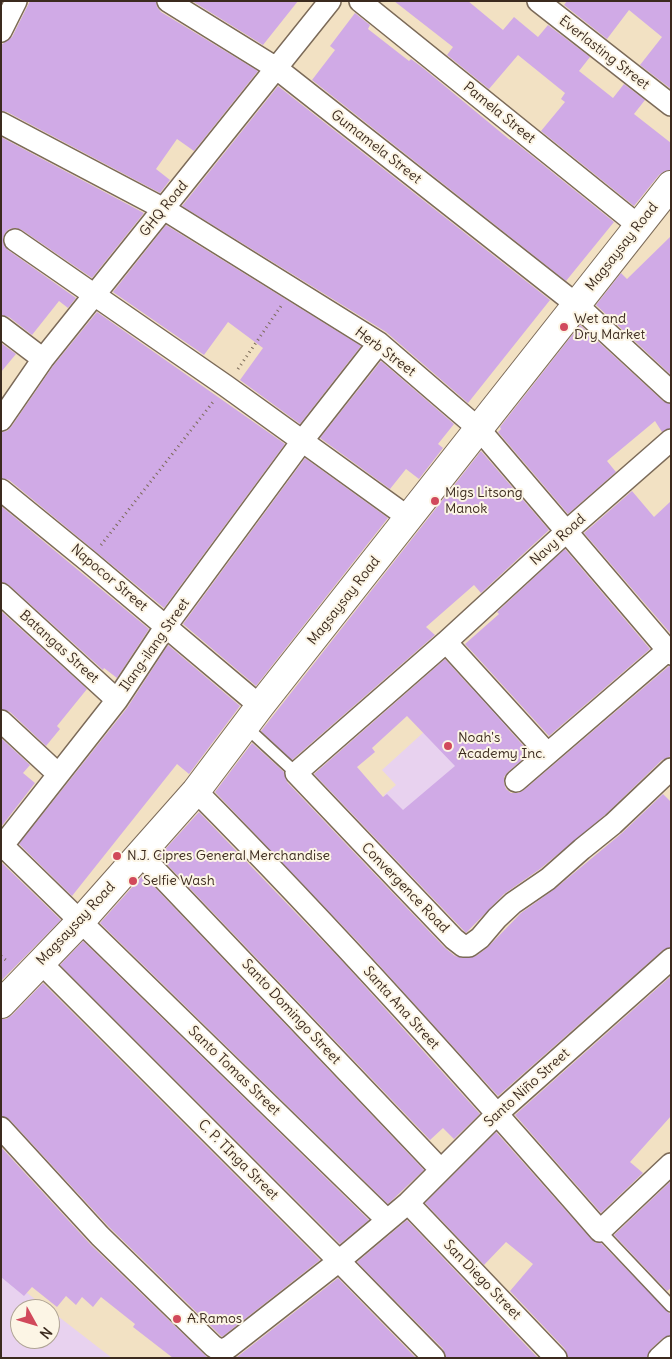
<!DOCTYPE html>
<html>
<head>
<meta charset="utf-8">
<style>
	body { margin:0 }
	#map { position:relative; width:672px; height:1359px; overflow:hidden; background:#f2e1c3; font-family:Delius,sans-serif }
	canvas { display:block }
	.frame { position:absolute; inset:0; border:2px solid #3b2a1e; pointer-events:none }
	.north { position:absolute; left:10px; top:1299px; width:50px; height:50px; box-sizing:border-box; background:#fcf5e5; border:1px solid #afa495; border-radius:50%; rotate:129deg; font-size:14px; font-weight:700; line-height:20px; text-align:center; color:#3b2a1e }
	.north::after { content:''; display:block; margin:auto; width:18px; height:22px; background:#d1495b; clip-path:polygon(50% 0,100% 100%,50% 72%,0 100%) }
</style>
</head>
<body>
<div id="map">
<canvas width="672" height="1359"></canvas>
<div class="frame"></div>
<div class="north">N</div>
</div>
<script>
const ctx = document.querySelector('canvas').getContext('2d');
ctx.lineJoin = 'round';
function fillPath(path, color) {
  ctx.fillStyle = color;
  ctx.fill(path, 'evenodd');
}
function stroke(path, color, width, dash) {
  ctx.strokeStyle = color;
  ctx.lineWidth = width;
  ctx.lineCap = dash ? 'butt' : 'round';
  ctx.setLineDash(dash || []);
  ctx.stroke(path);
}
function drawText(font, color, halo, rows, align = 'center') {
  ctx.font = font + ' Delius,sans-serif';
  ctx.lineWidth = 4;
  ctx.setLineDash([]);
  ctx.textBaseline = 'middle';
  ctx.strokeStyle = halo;
  ctx.fillStyle = color;
  for (const [text, x, y, turn = 0] of rows) {
    ctx.save();
    ctx.translate(x, y);
    ctx.rotate((+turn || 0) * Math.PI / 180);
    ctx.textAlign = isNaN(turn) ? turn : align;
    if (halo) ctx.strokeText(text, 0, 0);
    ctx.fillText(text, 0, 0);
    ctx.restore();
  }
}
const built = new Path2D(`
	M478 683 513 722 406 819 384 795 396 785 382 770Z
	M1 1273 48 1309H20V1339H50V1310L112 1358H1Z`);
const building = new Path2D(`
	M30 1H156L157 7 161 12 258 71 194 151 177 139 156 169 170 180 160 193 7 112 1 111V45L12 37Z
	M192 1H298L263 45Z
	M394 1H468L503 30 514 17 538 37 548 25 590 57 579 71 613 98 624 84 645 100 634 114 671 143V170L665 171 659 175 634 206 541 131 565 102 561 99 565 93 518 55 489 89 447 55 453 47Z
	M567 1H671V89L640 65 662 37 629 10 607 39 564 5Z
	M355 13 370 25 368 29 409 61 411 59 423 68 510 140 511 139 614 222 566 281 312 80 335 50 330 46Z
	M278 86 550 300 468 403 386 332 182 206Z
	M1 137 144 213 92 278 22 230 16 228 9 229 5 233 3 239 4 246 8 250 76 298 68 308 59 301 32 335 9 317 1 315Z
	M166 225 361 346 300 424 240 380 263 348 228 322 204 355 113 292Z
	M671 236V375L596 305 621 273 627 279Z
	M97 312 285 444 164 608 9 480 1 478V432L7 431 11 427 53 366Z
	M580 325 663 401 671 404V428L662 432 655 421 607 461 616 472 568 514 498 432 501 429 500 427Z
	M1 343 16 354 1 372Z
	M381 361 454 424 438 444 443 448 419 479 406 469 390 489 320 438Z
	M481 451 549 530 481 593 474 585 426 627 435 635 292 760 261 731Z
	M305 458 388 518 256 686 183 624Z
	M632 491 654 517 671 501V634L584 533Z
	M1 506 149 629 117 678 104 668 103 670 9 585 1 582Z
	M565 549 650 649 549 736 465 644 499 614 497 612Z
	M1 611 87 689 57 726 60 729 46 746 10 712 1 709Z
	M168 645 240 706 189 774 177 764 72 896 19 844 127 708Z
	M445 659 530 753 508 772 504 777V783L506 789 511 793H518L524 790 669 666H671V756L662 760 605 815 540 869 504 894 466 933 314 774ZM407 716 455 766 403 810 387 794 383 797 357 767 375 752 372 748Z
	M1 738 30 765 23 773 35 783 1 827Z
	M252 743 284 772 287 782 445 948 455 956 463 958 476 956 487 948 521 913 556 888 622 833 663 794 671 802V947L663 950 498 1096 360 944 215 792Z
	M199 812 342 961 480 1114 454 1139 443 1128 430 1140 159 856Z
	M1 862 61 920 1 981Z
	M143 875 424 1170 388 1204 100 923Z
	M83 941 369 1220 340 1244 60 965Z
	M671 976V1116L630 1162 643 1173 601 1213 515 1115Z
	M43 983 320 1260 222 1337 109 1227 10 1120 1 1116V1019H6L12 1015Z
	M496 1132 591 1239 596 1243H601L671 1315V1335L663 1338 651 1349 647 1358H568L565 1349 510 1291 533 1264 506 1242 484 1265 425 1203Z
	M1 1147 91 1245 208 1358H173L133 1327 135 1324 101 1297 93 1307 82 1297 76 1305 66 1296 57 1307 32 1287 24 1296 1 1277Z
	M671 1181V1288L667 1291 614 1235Z
	M407 1220 538 1358H446L443 1349 357 1262Z
	M338 1278 416 1358H235L237 1357Z`);
const path = new Path2D(`
	M238 369 281 306
	M101 545 213 402
	M1 956 8 962`);
const service = new Path2D(`
	M245 726 296 773
	M600 1231 671 1306`);
const minor = new Path2D(`
	M168 1 276 68 577 305 671 392
	M360 1 639 226
	M538 1 671 105
	M1 31 16 1
	M1 123 164 209 379 343 479 429 671 654
	M15 240 226 386 409 518
	M1 327 43 359
	M1 420 43 359 330 1
	M671 440 567 531 446 642 296 773 454 939 463 946H469L480 938 497 918 513 903 548 879 582 849 613 824 671 769
	M1 490 88 561 260 706
	M1 594 117 700
	M446 642 547 753
	M1 721 58 774
	M516 781 668 650
	M196 791C336 932 469 1081 600 1231L671 1164
	M1 844 387 1220
	M3 845 117 700 166 626 303 440 379 343
	M140 854 441 1170
	M41 963 339 1261 434 1358
	M1 1128 100 1236 213 1346 221 1351 229 1347 339 1261 408 1203 498 1113 671 959
	M408 1203 556 1358
	M659 1358 671 1347`);
const tertiary = new Path2D(`
	M1 1004 80 922 196 791 260 706 671 185`);
const markers = [
	[564,327,5,"#d1495b"],
	[435,501,5,"#d1495b"],
	[448,746,5,"#d1495b"],
	[117,856,5,"#d1495b"],
	[133,881,5,"#d1495b"],
	[177,1319,5,"#d1495b"]
];
const streetNames = [
	["Everlasting Street",604,53,38],
	["Pamela Street",499,113,39],
	["Gumamela Street",376,147,38],
	["GHQ Road",164,209,-51],
	["Magsaysay Road",622,247,-52],
	["Herb Street",385,352,37],
	["Navy Road",558,540,-42],
	["Napocor Street",109,578,40],
	["Magsaysay Road",344,601,-52],
	["Ilang-ilang Street",155,645,-55],
	["Batangas Street",59,647,42],
	["Convergence Road",405,888,46],
	["Magsaysay Road",76,924,-47],
	["Santa Ana Street",401,1008,48],
	["Santo Domingo Street",291,1012,47],
	["Santo Tomas Street",234,1071,44],
	["Santo Niño Street",527,1088,-42],
	["C. P. TInga Street",238,1160,45],
	["San Diego Street",482,1280,46]
];
const poiNames = [
	["Wet and",574,319],
	["Dry Market",574,335],
	["Migs Litsong",445,493],
	["Manok",445,509],
	["Noah's",458,738],
	["Academy Inc.",458,754],
	["N.J. Cipres General Merchandise",127,856],
	["Selfie Wash",143,881],
	["A.Ramos",187,1319]
];
fillPath(built, '#e8d2ef');
fillPath(building, '#d0aae6');
stroke(service, '#7b6a58', 14);
stroke(minor, '#7b6a58', 24);
stroke(tertiary, '#7b6a58', 30);
stroke(path, '#7b6a58', 3, [1, 4]);
stroke(service, '#fff', 11);
stroke(minor, '#fff', 21);
stroke(tertiary, '#fff', 28);
for (const [x, y, r, color] of markers) {
  const dot = new Path2D();
  dot.arc(x, y, r, 0, 2 * Math.PI);
  ctx.fillStyle = color;
  ctx.fill(dot);
  stroke(dot, '#fcf5e5', 2);
}
drawText('14px', '#3b2a1e', '#fcf5e5', streetNames);
drawText('14px', '#3b2a1e', '#fcf5e5', poiNames, 'left');
</script>
</body>
</html>
